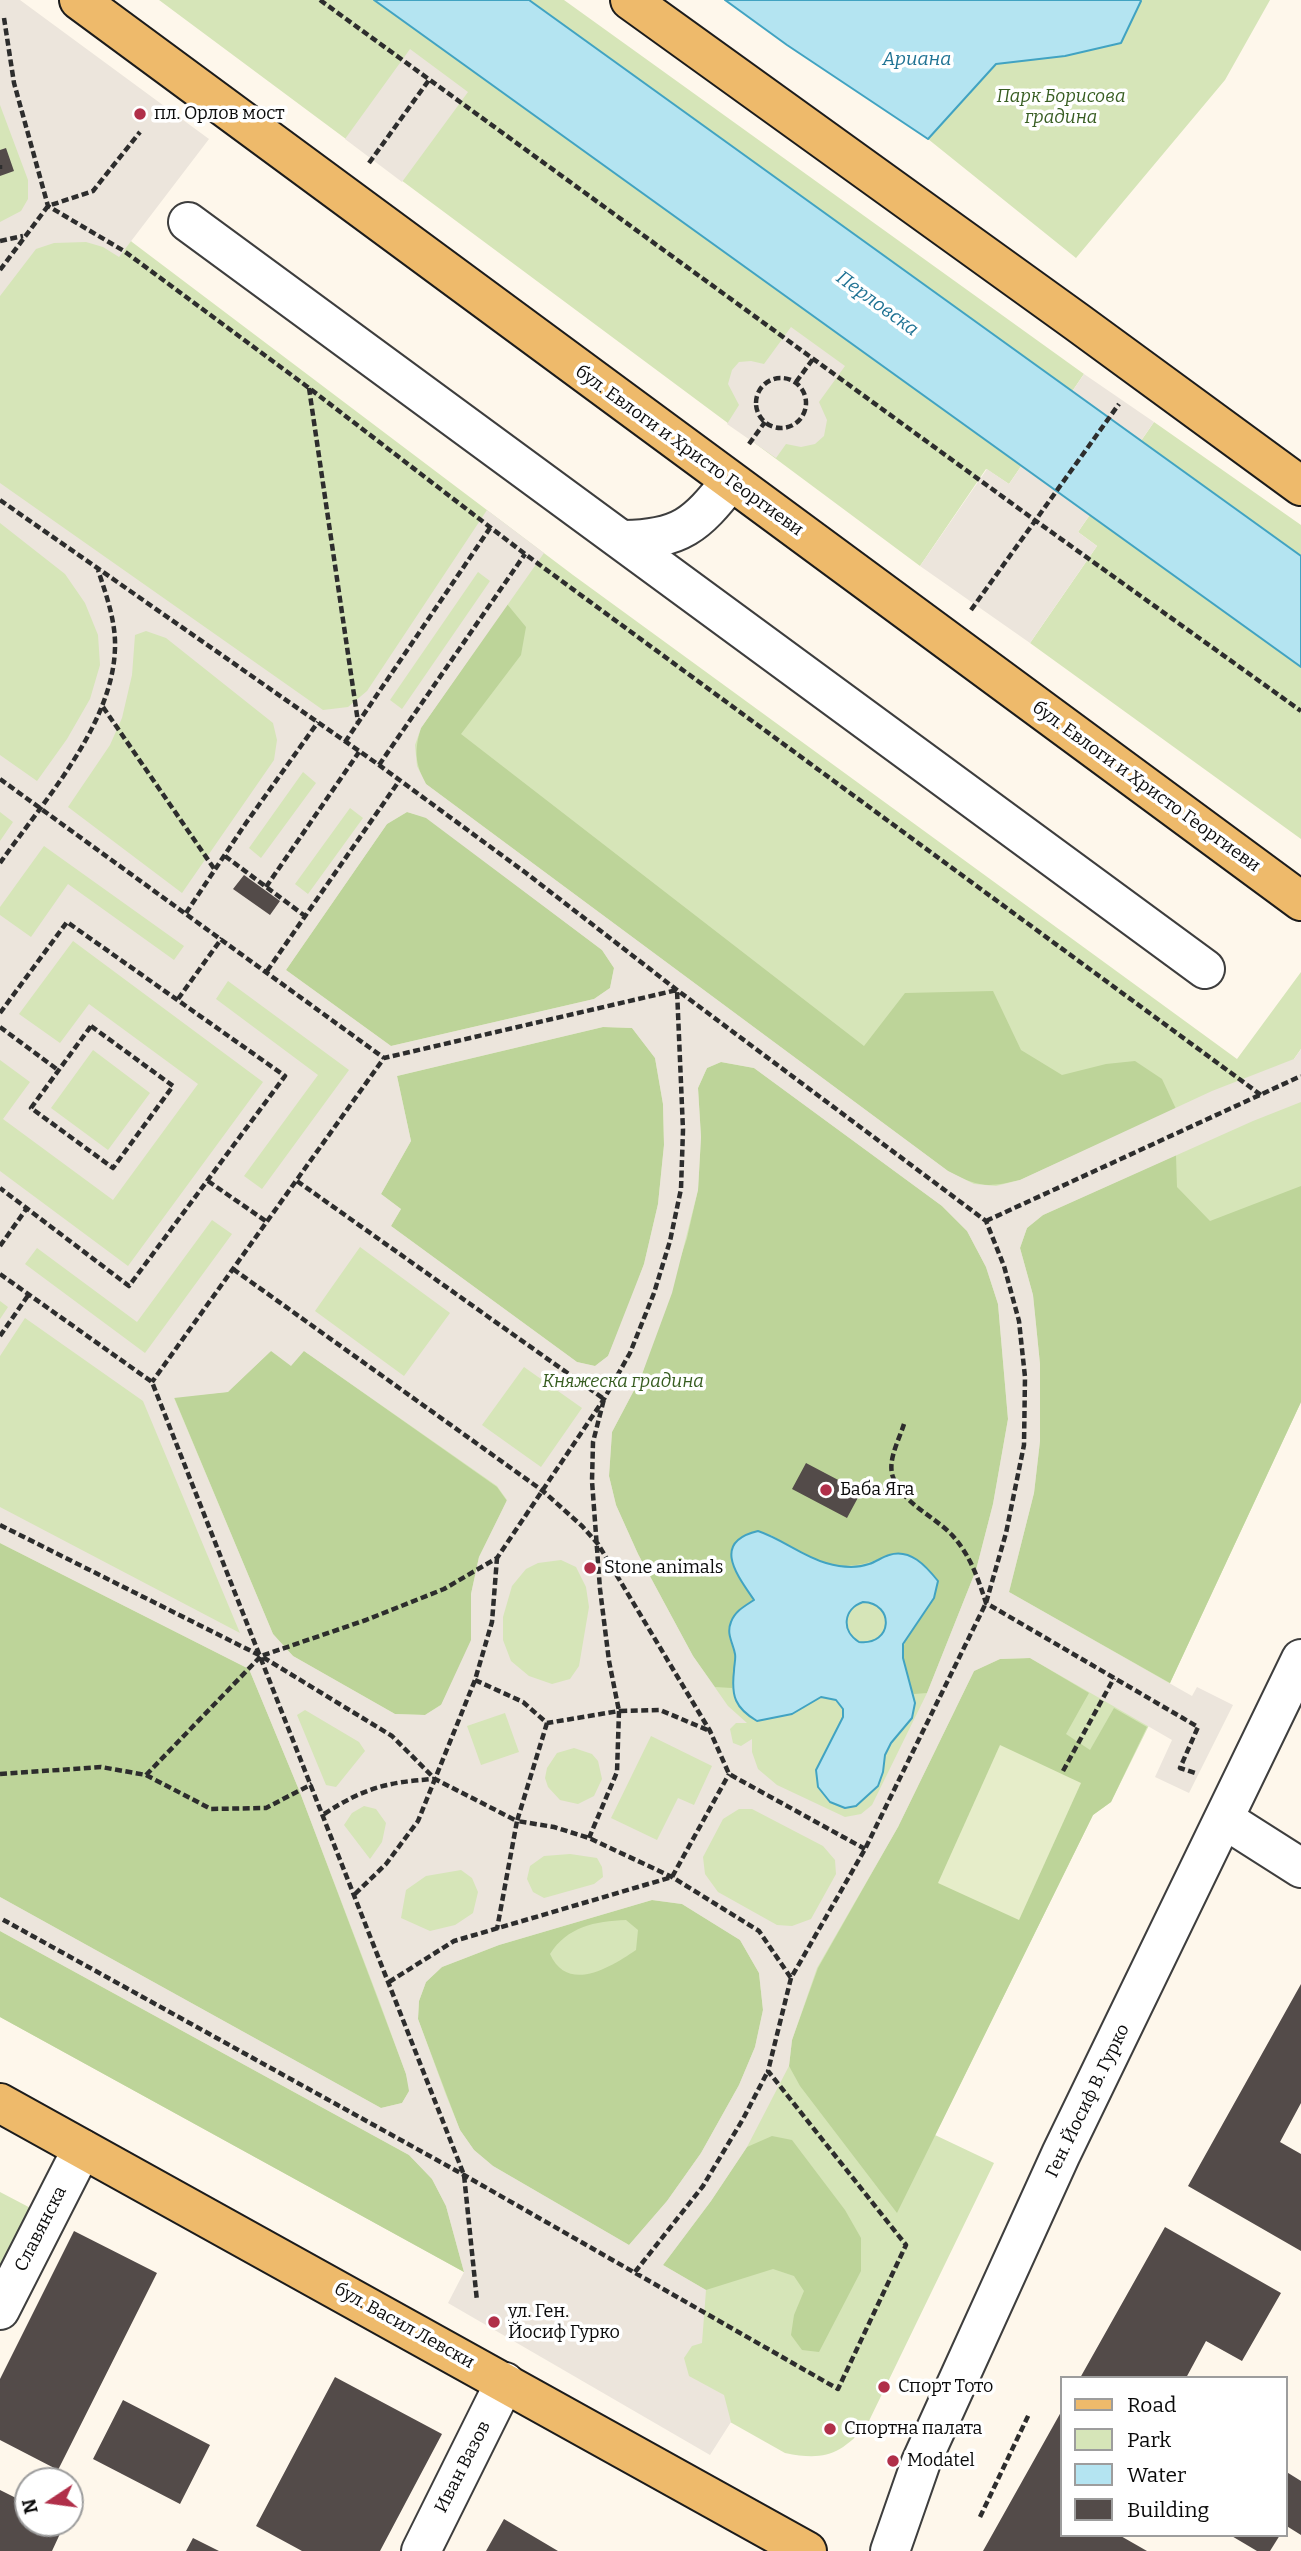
<!DOCTYPE html>
<html>
<head>
<meta charset="utf-8">
<style>
	body { margin:0 }
	#map { position:relative; width:1301px; height:2551px; overflow:hidden; background:#fef7eb; font-family:Bitter,serif }
	canvas { display:block }
	.legend { position:absolute; left:1060px; top:2376px; width:228px; height:161px; box-sizing:border-box; background:#fff; border:2px solid #9d9d9d; margin:0; padding:9px 12px; list-style:none; font-size:21px; color:#0b0b0b }
	.legend li { display:flex; align-items:center; gap:14px; height:35px }
	.legend b { width:35px; border:2px solid #9d9d9d }
	.north { position:absolute; left:14px; top:2467px; width:70px; height:70px; box-sizing:border-box; background:#fff; border:2px solid #9d9d9d; border-radius:50%; rotate:257deg; font-size:19px; font-weight:700; line-height:28px; text-align:center; color:#0b0b0b }
	.north::after { content:''; display:block; margin:auto; width:24px; height:32px; background:#b02f49; clip-path:polygon(50% 0,100% 100%,50% 72%,0 100%) }
</style>
</head>
<body>
<div id="map">
<canvas width="1301" height="2551"></canvas>
<ul class="legend">
<li><b style="height:9px;background:#eeba6b"></b>Road</li>
<li><b style="height:19px;background:#d6e5b8"></b>Park</li>
<li><b style="height:19px;background:#b4e4f1"></b>Water</li>
<li><b style="height:19px;background:#534b49"></b>Building</li>
</ul>
<div class="north">N</div>
</div>
<script>
const ctx = document.querySelector('canvas').getContext('2d');
ctx.lineJoin = 'round';
function fillPath(path, color) {
  ctx.fillStyle = color;
  ctx.fill(path, 'evenodd');
}
function stroke(path, color, width, dash) {
  ctx.strokeStyle = color;
  ctx.lineWidth = width;
  ctx.lineCap = dash ? 'butt' : 'round';
  ctx.setLineDash(dash || []);
  ctx.stroke(path);
}
function drawText(font, color, halo, rows, align = 'center') {
  ctx.font = font + ' Bitter,serif';
  ctx.lineWidth = 7;
  ctx.setLineDash([]);
  ctx.textBaseline = 'middle';
  ctx.strokeStyle = halo;
  ctx.fillStyle = color;
  for (const [text, x, y, turn = 0] of rows) {
    ctx.save();
    ctx.translate(x, y);
    ctx.rotate((+turn || 0) * Math.PI / 180);
    ctx.textAlign = isNaN(turn) ? turn : align;
    if (halo) ctx.strokeText(text, 0, 0);
    ctx.fillText(text, 0, 0);
    ctx.restore();
  }
}
const green = new Path2D(`
	M159 0H564L1084 374 1009 484 986 469 920 566Z
	M725 0H1270L1225 80 1076 258 928 139 787 45Z
	M0 104 132 242 573 575 1237 1059 1301 972V1049L1294 1059 1301 1064V1402L1170 1683 1111 1802 1093 1815 935 2135 994 2163 867 2425C840 2455 824 2461 785 2453L464 2272 0 2017Z
	M1154 422 1301 525V839L1030 643 1097 546 1078 532Z
	M0 2192 42 2214 0 2294Z`);
const forest = new Path2D(`
	M507 604 526 627 521 655 461 734 864 1046 905 993 993 991 1021 1050 1062 1075 1106 1064 1135 1061 1162 1079 1176 1109 1020 1180C986 1188 978 1187 948 1171L426 784C415 764 414 750 421 728Z
	M407 812 426 817 602 950 614 968 610 988 594 999 391 1046 286 970 387 824Z
	M603 1027 632 1028 655 1058 663 1104 664 1145 658 1204 644 1264 626 1314 608 1356 595 1366 577 1362 391 1226 401 1209 381 1194 411 1141 397 1076Z
	M721 1062 754 1068 942 1206 967 1231 986 1267 998 1304 1008 1419 993 1504 976 1570 927 1693 914 1694C891 1645 907 1636 934 1598L891 1554C840 1578 816 1562 771 1535L755 1600 740 1609 729 1636 735 1656 732 1688 715 1687 693 1656 638 1554 616 1505 609 1476 612 1432 641 1377 687 1238 698 1190 701 1137 698 1088 707 1068Z
	M1176 1155 1177 1187 1210 1221 1301 1186V1402L1170 1683 1009 1592 1034 1493 1040 1441V1364L1033 1295 1020 1248 1027 1228 1043 1215Z
	M271 1351H304L497 1487 507 1501 479 1557 471 1594 472 1640 442 1704 425 1715 395 1714 293 1656 273 1634 174 1397 227 1392Z
	M0 1543 249 1669 299 1790 406 2074 410 2090 402 2103 381 2108 0 1897Z
	M1030 1658 1089 1693 1066 1734 1090 1750 1114 1708 1147 1727 1111 1802 1093 1815 897 2213 800 2086 789 2066 792 2040 818 1968 898 1827 974 1671 1000 1659Z
	M652 1900 682 1904 740 1940 759 1973 763 2010 755 2047 739 2085 701 2153 667 2201 629 2245 493 2166 474 2150 460 2130 418 2019 419 2001 426 1982 442 1967 499 1945ZM626 1920 638 1930 636 1950C611 1967 568 1994 550 1954 567 1927 595 1921 626 1920Z
	M0 1931 409 2155 432 2179 446 2206 464 2272 0 2017Z
	M772 2136 792 2140 845 2210 861 2238V2271L819 2352 802 2350 791 2335 794 2315 804 2291 794 2276 773 2269 706 2290 663 2265 711 2201 747 2147Z`);
const pitch = new Path2D(`
	M1000 1745 1081 1783 1019 1920 938 1883Z`);
const plaza = new Path2D(`
	M0 0H20L209 139 119 257 103 247 86 242 54 243 36 249 0 296V222L21 211 28 199V180L0 105Z
	M410 49 468 92 402 182 345 139Z
	M791 327 845 366 819 402 827 420 824 436 815 444 801 447 786 444 776 458 727 424 739 405 728 384 732 370 739 362 751 361 764 364Z
	M1084 374 1154 422 1078 532 1097 546 1030 643 920 566 987 469 1009 484Z
	M0 483 323 710 348 707 367 691 487 510 544 553 421 728 415 745 417 766 426 784 948 1171 974 1184 996 1186 1020 1180 1212 1091 1294 1059 1301 1049V1102L1253 1121 1043 1215 1027 1228 1020 1248 1033 1295 1040 1364V1441L1034 1493 1009 1592 1192 1696 1197 1687 1233 1705 1189 1793 1155 1777 1172 1740 1030 1658 1000 1659 974 1671 898 1827 817 1968 792 2040 789 2066 747 2147 711 2201 663 2265 706 2290 702 2343 692 2346 684 2358 689 2376 724 2395 731 2422 710 2455 448 2303 464 2272 446 2206 432 2179 409 2155 0 1931V1897L381 2108 402 2103 409 2091 406 2074 380 2003 299 1790 249 1669 0 1543V1507L240 1633 143 1401 25 1318 0 1356V1319L8 1307 0 1301V1171L128 1266 263 1082 73 941 19 1014 60 1043 89 1004 198 1084 113 1200 3 1119 30 1082 0 1060V915L31 937 68 884 174 960 184 946 44 846 0 907V841L13 822 0 812V755L37 781 67 739 90 699 100 665 98 635 85 603 65 574 0 523ZM478 572 490 581 402 709 390 700ZM146 631 166 638 273 723 277 740 274 760 182 893 68 807 110 745 122 718 132 675 135 635ZM303 772 316 783 261 858 249 848ZM350 808 363 818 308 894 295 884ZM407 812 426 818 602 950 614 968 610 988 594 999 391 1046 286 970 387 824ZM228 981 349 1070 262 1189 244 1176 318 1075 216 999ZM603 1027 632 1028 655 1058 663 1104 664 1145 658 1204 644 1264 608 1356 595 1366 577 1362 391 1226 401 1209 381 1194 411 1141 397 1076ZM93 1050 150 1093 108 1150 51 1108ZM721 1062 754 1068 942 1206 967 1231 986 1267 998 1304 1008 1419 993 1504 976 1570 927 1693 872 1805 861 1814 845 1817 777 1785 758 1769 752 1752V1739L741 1746 733 1743 730 1729 736 1723H747L728 1706 693 1656 638 1554 616 1505 609 1476 612 1432 641 1377 672 1293 698 1190 701 1137 698 1088 707 1068ZM212 1220 232 1234 145 1353 25 1264 37 1248 137 1322ZM360 1247 450 1313 404 1376 315 1311ZM271 1351 291 1366 304 1351 497 1486 507 1500 479 1557 471 1594V1640L441 1705 425 1715 395 1714 293 1656 273 1634 174 1398 228 1392ZM524 1367 582 1408 541 1467 482 1425ZM561 1560 576 1567 586 1587 589 1607 579 1666 570 1679 552 1684 529 1676 511 1661 503 1640V1617L512 1586 526 1569 538 1563ZM305 1710 359 1742 365 1751 336 1787 326 1785 297 1715ZM505 1713 519 1752 481 1765 467 1726ZM651 1736 712 1766 694 1805 678 1798 657 1840 611 1818ZM574 1748 592 1754 598 1761 602 1779 594 1796 578 1804 560 1800 548 1787 545 1778 547 1768 557 1753ZM364 1806 376 1809 386 1823 382 1842 370 1859 344 1825 352 1813ZM739 1809H752L823 1846 835 1860 836 1874 811 1919 792 1926 777 1925 718 1892 705 1874 703 1857 723 1819ZM570 1854 597 1858 602 1867 603 1877 594 1884 544 1898 533 1892 527 1879 530 1866 544 1856ZM461 1870 472 1878 478 1892 473 1913 455 1925 430 1931 401 1918 406 1890 426 1876ZM652 1900 682 1904 740 1940 759 1973 763 2010 755 2047 739 2085 701 2153 667 2201 629 2245 493 2166 474 2150 460 2130 446 2095 418 2019 419 2001 426 1982 442 1967 499 1945Z`);
const water = new Path2D(`
	M374 0H529L1301 556V667Z
	M725 0H1140L1141 1 1121 43 1065 56 996 64 928 139 787 45Z
	M758 1531C782 1539 802 1556 826 1563 840 1567 855 1569 869 1564 876 1562 882 1557 889 1555 910 1548 926 1566 938 1581L934 1598 903 1644V1658L915 1703 912 1718 891 1743 885 1755 883 1772 878 1786 856 1806 845 1808 830 1802 818 1787 816 1770 843 1717V1709L836 1700 821 1697 792 1714 757 1721C735 1708 731 1696 734 1671 734 1665 736 1659 735 1654 733 1643 726 1634 731 1622 735 1611 745 1606 754 1600 737 1575 711 1542 758 1531ZM863 1602C895 1603 893 1646 859 1642 841 1631 843 1609 863 1602Z`);
const building = new Path2D(`
	M6 148 14 171 0 176V150Z
	M244 875 280 901 270 915 233 889Z
	M806 1463 861 1492 847 1518 792 1489Z
	M1301 1984V2103L1280 2142 1301 2154V2251L1188 2186Z
	M1165 2227 1281 2293 1242 2361 1206 2341 1186 2378H1080Z
	M74 2231 157 2273 58 2470 0 2440V2379Z
	M335 2377 442 2434 380 2551H302L256 2526Z
	M123 2400 210 2445 180 2504 93 2459Z
	M1061 2412V2535H1119L1147 2551H983Z
	M1285 2471 1301 2481V2535L1285 2525Z
	M0 2490 28 2504V2523H65L52 2551H0Z
	M504 2519 558 2551H486Z
	M1230 2535H1280L1270 2551H1257Z
	M193 2538 219 2551H186Z`);
const path = new Path2D(`
	M320 0 1036 521 1301 711
	M4 18 14 83 48 206 124 251 309 388 525 554 1261 1095
	M369 163 429 80
	M0 165V169
	M0 241 23 236
	M0 270 48 206 93 191 140 132
	M756 403a25 25 0 1 1 50 0a25 25 0 1 1-50 0Z
	M796 382 813 359
	M309 388 358 722
	M749 444 765 422
	M0 500 379 765 526 873 677 990 986 1221 1004 1266 1019 1321 1025 1377 1024 1445 1006 1533 986 1603 865 1849 791 1978 768 2071 906 2245 838 2389 464 2175 0 1918
	M971 610 1119 404
	M103 707 215 870
	M345 742 490 528
	M379 765 525 554
	M0 779 384 1058
	M225 856 305 916
	M0 863C43 802 113 725 115 648 116 622 106 594 98 570
	M266 887 359 752
	M186 913 246 823 318 722
	M267 971 399 781
	M178 999 222 938
	M0 1013 67 922 285 1076 129 1286 0 1188
	M91 1026 173 1086 113 1168 31 1108Z
	M0 1027 58 1070
	M208 1181 267 1222
	M297 1181 604 1399 593 1442 592 1481 600 1589 609 1661 619 1711 660 1710 710 1731
	M986 1221 1301 1076
	M0 1246 27 1208
	M233 1269 543 1491 582 1526 598 1544 710 1731 729 1774 865 1849
	M0 1274 152 1382 464 2175 477 2301
	M0 1336 29 1294
	M904 1424C899 1440 887 1461 893 1477 902 1503 934 1516 952 1535 970 1555 978 1578 986 1603L1198 1727 1180 1768 1198 1774
	M0 1525 261 1656 366 1620 444 1589 497 1558 604 1399 630 1353 654 1293 670 1241 681 1189 683 1130 677 990 384 1058 152 1382
	M475 1680 523 1702 547 1723 619 1711 617 1772 589 1838
	M547 1723 517 1821 554 1827 589 1838 672 1877 759 1931 791 1978
	M1063 1771 1114 1678
	M0 1774 101 1767 146 1775 211 1809 266 1808 312 1784
	M146 1775 261 1656 392 1736 435 1779 517 1821 497 1929
	M324 1814C364 1788 387 1782 434 1779
	M355 1894 386 1864 418 1821 475 1680 492 1622 497 1558
	M389 1982 454 1941 672 1877 729 1774
	M635 2272 703 2186 743 2119 768 2071
	M980 2517 1029 2414`);
const minor = new Path2D(`
	M188 222 1205 969
	M624 540C681 539 696 525 730 482
	M1224 1819 1301 1868
	M0 2310 82 2149
	M421 2551 505 2382
	M890 2551 921 2462 1061 2154 1301 1659`);
const major = new Path2D(`
	M79 0 1301 901
	M630 0 1077 322 1301 486
	M0 2103 807 2551`);
const markers = [
	[140,114,7,"#b02f49"],
	[826,1490,7,"#b02f49"],
	[590,1568,7,"#b02f49"],
	[494,2322,7,"#b02f49"],
	[884,2387,7,"#b02f49"],
	[830,2429,7,"#b02f49"],
	[893,2461,7,"#b02f49"]
];
const parkNames = [
	["Парк Борисова",1061,97],
	["градина",1061,118],
	["Княжеска градина",623,1382]
];
const poiNames = [
	["пл. Орлов мост",154,114],
	["Баба Яга",840,1490],
	["Stone animals",604,1568],
	["ул. Ген.",508,2312],
	["Йосиф Гурко",508,2333],
	["Спорт Тото",898,2387],
	["Спортна палата",844,2429],
	["Modatel",907,2461]
];
const streetNames = [
	["бул. Евлоги и Христо Георгиеви",689,451,36],
	["бул. Евлоги и Христо Георгиеви",1146,787,36],
	["Ген. Йосиф В. Гурко",1088,2101,-64],
	["Славянска",41,2229,-63],
	["бул. Васил Левски",404,2326,29],
	["Иван Вазов",463,2467,-63]
];
const waterNames = [
	["Ариана",917,60],
	["Перловска",877,304,36]
];
fillPath(green, '#d6e5b8');
fillPath(forest, '#bdd499');
fillPath(pitch, '#e6edc9');
fillPath(plaza, '#ece5dc');
fillPath(water, '#b4e4f1');
stroke(water, '#41a3c2', 2);
fillPath(building, '#534b49');
stroke(minor, '#3e3e3e', 42);
stroke(major, '#1c1c1c', 42);
stroke(path, '#2d2d2d', 4.5, [7, 3.5]);
stroke(minor, '#fff', 38);
stroke(major, '#eeba6b', 38);
for (const [x, y, r, color] of markers) {
  const dot = new Path2D();
  dot.arc(x, y, r, 0, 2 * Math.PI);
  ctx.fillStyle = color;
  ctx.fill(dot);
  stroke(dot, '#fff', 2.5);
}
drawText('italic 18px', '#375d21', '#fff', parkNames);
drawText('18px', '#0b0b0b', '#fff', poiNames, 'left');
drawText('18px', '#0b0b0b', '#fff', streetNames);
drawText('italic 19px', '#1f7293', '#fff', waterNames);
</script>
</body>
</html>
